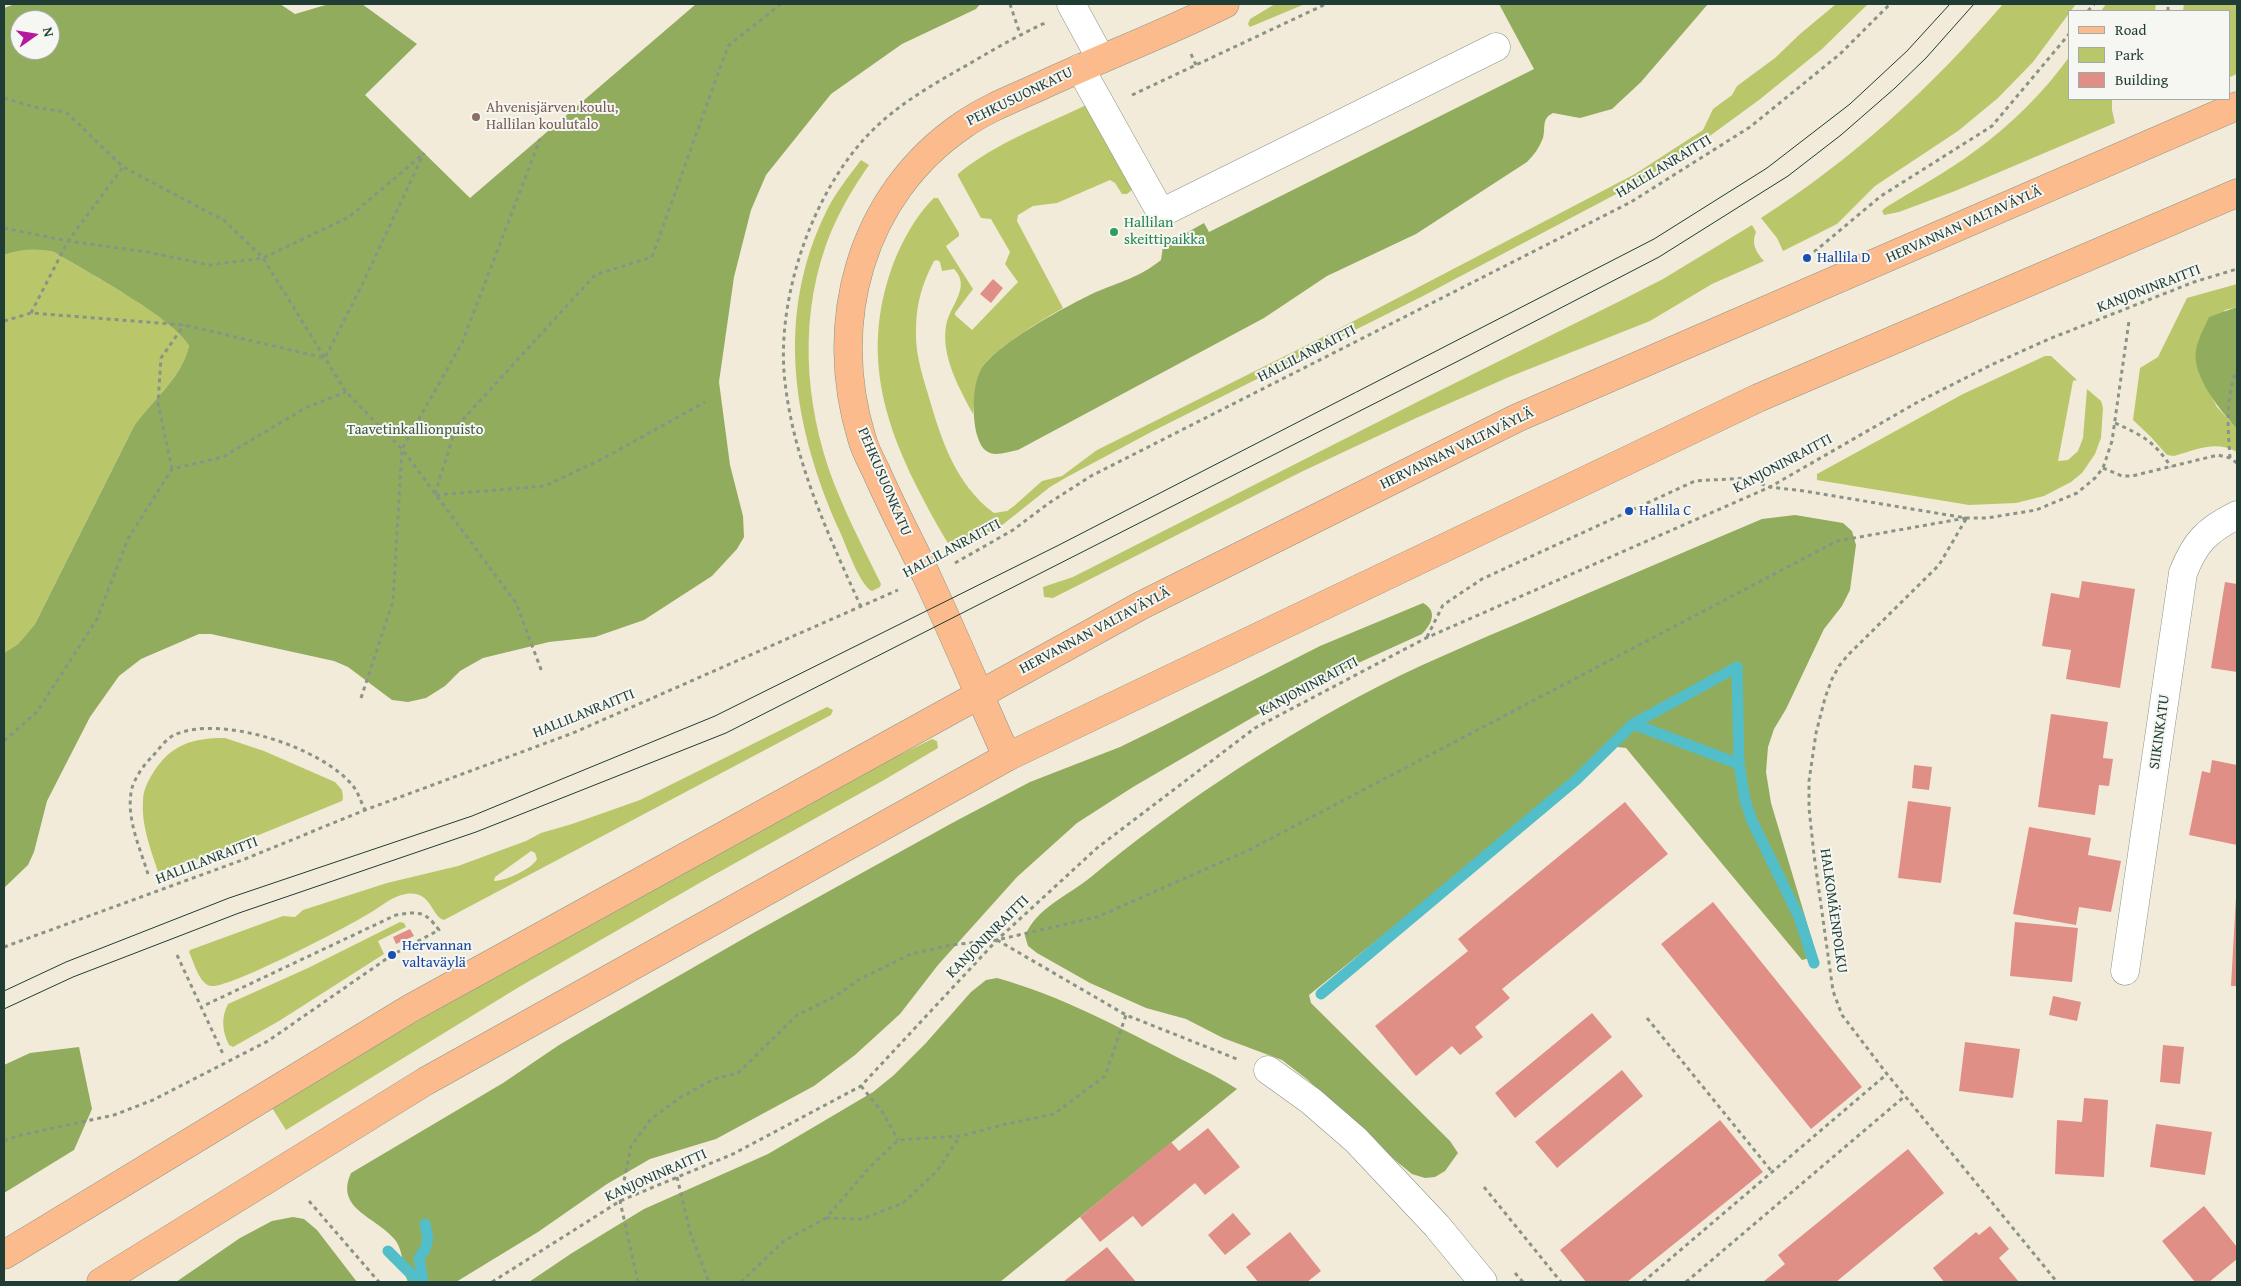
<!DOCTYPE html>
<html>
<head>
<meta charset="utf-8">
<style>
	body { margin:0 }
	#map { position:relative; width:2241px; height:1286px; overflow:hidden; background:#f3ebda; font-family:"Gentium Book Plus",serif }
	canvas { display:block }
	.frame { position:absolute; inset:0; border:5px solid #1f3d34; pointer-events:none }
	.legend { position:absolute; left:2068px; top:10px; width:162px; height:90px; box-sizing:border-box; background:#f6f6f2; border:1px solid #a0aca6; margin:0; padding:6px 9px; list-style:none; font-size:15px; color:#1f3d34 }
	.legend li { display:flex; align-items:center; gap:10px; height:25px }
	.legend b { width:25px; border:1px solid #a0aca6 }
	.north { position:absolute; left:10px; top:10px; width:50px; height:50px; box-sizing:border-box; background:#f6f6f2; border:1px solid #a0aca6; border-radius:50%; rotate:77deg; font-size:14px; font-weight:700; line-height:20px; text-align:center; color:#1f3d34 }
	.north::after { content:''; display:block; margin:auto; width:18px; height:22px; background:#b5179e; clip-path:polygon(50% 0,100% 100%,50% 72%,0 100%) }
</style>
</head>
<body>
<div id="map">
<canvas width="2241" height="1286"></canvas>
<div class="frame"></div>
<ul class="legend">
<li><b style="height:6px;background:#fbbb8d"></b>Road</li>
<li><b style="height:14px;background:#b9c76a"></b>Park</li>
<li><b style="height:14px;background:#df8f86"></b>Building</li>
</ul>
<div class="north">N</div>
</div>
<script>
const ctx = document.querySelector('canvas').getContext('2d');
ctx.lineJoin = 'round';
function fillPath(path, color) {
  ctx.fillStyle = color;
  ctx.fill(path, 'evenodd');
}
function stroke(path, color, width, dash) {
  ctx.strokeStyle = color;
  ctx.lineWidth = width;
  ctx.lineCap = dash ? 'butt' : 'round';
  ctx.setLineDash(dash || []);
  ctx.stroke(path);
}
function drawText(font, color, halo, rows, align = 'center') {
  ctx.font = font + ' "Gentium Book Plus",serif';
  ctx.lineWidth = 4;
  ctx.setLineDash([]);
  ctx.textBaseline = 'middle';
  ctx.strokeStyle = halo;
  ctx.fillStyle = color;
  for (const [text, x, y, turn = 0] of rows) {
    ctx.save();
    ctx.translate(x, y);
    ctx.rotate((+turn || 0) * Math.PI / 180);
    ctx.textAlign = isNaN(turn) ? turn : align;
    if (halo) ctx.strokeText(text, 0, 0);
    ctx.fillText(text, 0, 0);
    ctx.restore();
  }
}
const green = new Path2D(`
	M1275 4H1305L1250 27 1248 24 1250 19Z
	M1836 4H1868L1822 49 1759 100 1696 146 1639 182 1423 296 1153 431 1067 477 1050 487 1001 526 958 549H952L946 540C896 453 856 372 891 270 900 245 915 216 934 198H938L959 233V236L946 246 947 248 973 289 955 313V315L972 330 1018 282 1005 264 1010 252 991 219 981 218 958 176V174C995 143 1043 126 1086 105L1133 189 1127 194H1122L1115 183 1110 180 1057 203 1033 206 1018 215 1017 221 1063 308C1045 318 987 353 980 371 974 384 975 400 973 414 959 388 941 356 946 326 949 306 972 287 954 269L942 271 940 262 937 260 934 261C922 284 916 304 916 330 915 352 922 374 928 394 941 439 955 484 994 513L1007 511 1014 506 1042 481 1062 476 1097 450 1325 336 1635 174 1703 130 1713 109 1732 95 1737 86 1775 58 1800 34Z
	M2003 4H2076L2033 62 1998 98 1958 131 1875 186 1837 224 1783 251 1777 238 1761 218C1853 159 1932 87 2003 4Z
	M2106 4H2156L2155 11H2101Z
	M2184 4H2237V74L2230 77V11H2183Z
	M2070 56V99H2112V110L2115 123 1955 191 1899 212 1884 215 1882 211 1885 208C1915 189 1947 172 1975 151 2011 125 2044 92 2070 56Z
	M861 160 869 165C852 189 836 217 826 245 797 327 806 419 840 498 852 527 867 555 881 584L880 587 872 591C860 586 846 545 840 532 793 428 774 316 827 210 836 192 849 176 861 160Z
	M1752 225 1756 232C1751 244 1756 252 1764 261L1712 284 1650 321 1509 377 1414 419 1301 472 1053 598 1044 597 1043 587 1073 577 1433 394 1618 302 1663 279Z
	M37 248 54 252C85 271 173 317 189 346 181 379 153 399 134 426L35 624 18 644 4 653V255L22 249Z
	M2237 284V307L2225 310 2199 373 2217 407 2237 429V452C2215 440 2197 450 2174 456L2167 455 2151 437 2133 420 2140 368 2158 357 2187 298Z
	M2045 356H2051L2077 380 2073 381 2058 461 2068 460 2078 451 2083 438 2087 389 2101 401 2103 408 2101 438 2095 454 2082 473 2071 482 2044 496 2016 503 1969 505 1817 480V474L1963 394Z
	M827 707 833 710 831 715 444 920C431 917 432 890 406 894 391 896 377 910 363 917 343 929 228 989 211 986 199 984 194 962 189 952L190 950 283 916 295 917 303 910 387 883 458 866 526 841 541 833 572 824 640 800ZM531 851 535 853 537 859C532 869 505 881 494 881L495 877Z
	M225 738 264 751 335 782 342 790 343 798 342 801 205 857 158 872C151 850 141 825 143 801 143 790 148 781 153 773 171 744 193 738 225 738Z
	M932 739 937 741 938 748 884 780 703 881 519 987 286 1130 272 1108 288 1096 507 969 875 767Z
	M400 922 404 923 406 927 378 941 384 954 279 1021 233 1047 229 1045C222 1031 221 1017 228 1004L308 968Z`);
const forest = new Path2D(`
	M15 4H280L295 14 329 4H362L417 44 365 95 470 198 696 4H980L976 9 902 44 831 94 766 175 751 210 734 277 719 382 730 465 743 516 744 537 737 549 712 576 644 620 595 637 549 642 483 658 460 671 445 686 426 698 408 702 392 700 348 667 334 661 211 634H199L141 659 119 676 90 717 47 801 34 852 28 865 4 888V653L18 644 35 624 134 426C153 399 181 379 189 346 174 318 85 271 54 252 35 248 22 249 4 255V8ZM20 20H50V50H20Z
	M1499 4H1708L1641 82 1612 109 1580 118 1553 113C1541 119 1546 127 1543 138 1539 148 1534 155 1527 162L1416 234 1327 276 1264 318 1018 450C1000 454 985 460 978 438 972 421 972 387 980 371 992 346 1070 304 1096 292 1120 282 1140 277 1161 260L1163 246 1204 223 1209 232 1534 69Z
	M2237 307V429C2222 412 2191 376 2196 350 2198 339 2204 328 2209 317Z
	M1795 515 1843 523 1852 531 1856 545 1850 590 1842 606 1824 629 1786 709 1774 729 1768 747 1766 772 1771 803 1813 943V954L1810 958 1802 960 1626 748 1617 747 1309 995 1311 1003 1450 1141 1458 1153 1445 1171 1435 1177 1425 1178 1412 1174 1368 1138 1308 1080 1282 1060 1223 1038 1186 1019 1146 1008 1090 983 1037 953 1028 946 1025 936C1036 908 1069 895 1091 877 1171 810 1266 747 1358 697 1414 667 1474 642 1533 617 1609 584 1686 551 1762 519Z
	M1423 603C1438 611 1432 624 1422 634L1334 674 1255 716 1133 787 1077 823 1017 877 938 965 900 1014 855 1055 814 1086 716 1139 650 1159 607 1184 538 1232 456 1282H408C402 1269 404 1253 396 1241 378 1217 334 1210 351 1173L503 1083 559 1045 593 1025 755 932 954 822 1030 782 1120 747 1163 726 1320 646Z
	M997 978C1058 995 1113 1024 1169 1053 1192 1065 1216 1075 1237 1089L1000 1282H529L572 1253 644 1209 768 1154 873 1092 894 1075 925 1044 971 992 986 980Z
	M79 1047 92 1109 74 1150 4 1193V1065L30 1053Z
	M293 1217 304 1219 317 1230 357 1282H176L240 1238 272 1221Z`);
const stream = new Path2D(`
	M1633 724 1739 764
	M1321 994 1576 780 1633 724 1737 667 1739 764 1745 800 1752 821 1799 917 1814 963
	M388 1251 419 1282
	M423 1282 419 1258C429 1245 429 1239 425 1224`);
const building = new Path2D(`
	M993 279 1003 288 991 303 980 294Z
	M2082 581 2135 589 2120 688 2066 679 2071 650 2042 646 2051 593 2079 598Z
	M2225 582 2237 584V672L2211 668Z
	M2051 714 2108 722 2103 758 2113 759 2109 786 2099 785 2095 815 2038 807Z
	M2212 760 2237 765V845L2189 835 2202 771 2210 773Z
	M1914 765 1932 767 1929 790 1912 788Z
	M1908 801 1951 807 1941 883 1898 878Z
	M1625 802 1668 854 1502 989 1510 998 1475 1027 1483 1037 1460 1055 1452 1046 1416 1076 1375 1026 1468 951 1458 939Z
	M2029 827 2091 838 2088 855 2121 861 2111 912 2079 907 2076 925 2013 914Z
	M2236 897H2237V986H2231Z
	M1713 902 1862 1087 1811 1129 1661 944Z
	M2015 922 2078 928 2072 982 2010 976Z
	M410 929 414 936 396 944 393 937Z
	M2053 996 2081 1002 2077 1021 2049 1015Z
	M1592 1013 1612 1037 1515 1118 1495 1093Z
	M1965 1042 2020 1049 2013 1098 1959 1091Z
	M2163 1045 2184 1047 2180 1084 2160 1082Z
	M1622 1070 1643 1096 1557 1168 1535 1142Z
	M2084 1098 2108 1100 2104 1177 2055 1174 2057 1120 2082 1122Z
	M1720 1120 1763 1172 1627 1282H1586L1560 1250Z
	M2156 1124 2212 1132 2205 1175 2150 1167Z
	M1208 1128 1240 1167 1205 1195 1195 1183 1142 1227 1133 1216 1100 1242 1080 1217 1171 1142 1179 1151Z
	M1908 1149 1944 1193 1836 1282H1763L1785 1264 1778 1255Z
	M2204 1206 2237 1247V1259L2209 1282H2195L2162 1241Z
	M1233 1213 1251 1234 1225 1255 1208 1235Z
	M1990 1226 2009 1249 1999 1258 2019 1282H1944L1933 1268 1976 1232 1979 1235Z
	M1290 1232 1321 1271 1307 1282H1258L1246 1267Z
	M1107 1247 1136 1282H1063Z`);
const path = new Path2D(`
	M1010 4 1020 34
	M2088 11 2094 4
	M2168 11V4
	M1191 54 1196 65
	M1132 95 1326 4
	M4 98 34 107 66 112 123 167 225 221 263 258 346 392 402 449 516 603 542 672
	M4 228 68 241 147 252 210 265 263 258 349 217 422 155
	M1814 252 1881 196 1992 126 2070 33
	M31 313 68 241 123 167
	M4 321 31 313 184 325 325 358 361 287 424 153
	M2115 423C2142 435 2155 442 2171 467
	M2230 458C2228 428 2225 398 2237 370
	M2103 468 2122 476H2132L2218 455 2230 458 2237 463
	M172 469 158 403 161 358 184 325
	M435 494 456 427 595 275 652 257 728 46 781 4
	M436 495 545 486 602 459 705 402
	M1966 519 1939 565 1848 655 1839 666 1832 679 1825 698 1816 733 1809 781V808L1814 855 1833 991 1842 1015 1887 1074 2057 1282
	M955 563 1013 530 1049 503 1091 476 1631 202 1750 127 1840 54 1890 4
	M861 607C827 532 791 455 784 372 778 289 817 181 878 125 905 100 937 82 969 64 994 49 1019 35 1045 23
	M1427 637 1443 605 1482 579 1695 481 1745 478 1770 487 1804 491 1966 518H1987L2036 510 2077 493 2095 478 2103 468 2112 441 2129 321
	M361 698 393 601 402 449 462 343 540 139
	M4 741 37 712 97 619 128 539 172 469 223 457 305 408 346 392
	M148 874C140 848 125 816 132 788 135 778 144 764 152 757 158 750 166 739 174 735 220 714 322 747 353 786 358 792 361 802 365 810
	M997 940 1126 1015 1237 1059
	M4 947 245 859 365 810 573 733 898 590
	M177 955 223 1054
	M1647 1018 1773 1173
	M861 1086 883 1113 898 1140
	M4 1141 17 1136 114 1115 153 1100 268 1041 392 955 439 930C425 911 419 911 396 915L201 1007
	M677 1177 690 1232 709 1282
	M1484 1187 1561 1282
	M309 1201 379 1282
	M826 1218 862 1219 903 1203 937 1171 960 1136
	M1515 1273 1523 1282
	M492 1282 620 1201 733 1154 861 1086 997 940 1097 848 1255 728 1426 638 1770 487 1916 403 1991 365 2049 339 2194 282 2237 269
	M638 1282 620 1201 631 1146 651 1119 681 1097 714 1079 738 1073 797 1015 834 997 860 979 911 954 951 945 997 940 1097 917 1249 850 1837 541 1966 518
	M741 1282 784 1241 826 1218 869 1168 898 1140 961 1136 1002 1125 1054 1114 1105 1076 1126 1015
	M1643 1282 1887 1074
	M1686 1282 1905 1096`);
const minor = new Path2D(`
	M1071 4 1101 59
	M1080 68 1161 213 1496 47
	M2125 971 2183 573C2195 542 2207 530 2237 515
	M1268 1070 1311 1101 1356 1140 1437 1226 1483 1282`);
const major = new Path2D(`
	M1007 757C980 697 955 637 928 579 911 543 892 508 876 471 871 461 865 450 862 439 826 323 860 195 963 125 987 108 1017 97 1043 85 1104 57 1166 33 1225 4`);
const highway = new Path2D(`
	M4 1255 411 1008 1142 605 1517 418 2237 106
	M101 1282 426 1081 1007 757 1758 398 2237 193`);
const tram = new Path2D(`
	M4 991 66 962 229 898 472 816 715 716 1057 546 1654 239 1767 168 1850 104 1907 51 1950 4
	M4 1009 73 977 239 913 476 832 726 733 1468 356 1659 257 1788 176 1841 135 1895 88 1926 58 1974 4`);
const markers = [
	[476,117,5,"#8d6e63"],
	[1114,232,5,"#2e9e5b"],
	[1807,258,5,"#1a4fb4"],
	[1629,511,5,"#1a4fb4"],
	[392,955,5,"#1a4fb4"]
];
const streetNames = [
	["PEHKUSUONKATU",1020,97,-26],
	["HALLILANRAITTI",1664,167,-31],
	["HERVANNAN VALTAVÄYLÄ",1964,225,-24],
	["KANJONINRAITTI",2149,289,-21],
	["HALLILANRAITTI",1307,354,-27],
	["HERVANNAN VALTAVÄYLÄ",1457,449,-26],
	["KANJONINRAITTI",1783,464,-28],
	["PEHKUSUONKATU",884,482,67],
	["HALLILANRAITTI",952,549,-28],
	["HERVANNAN VALTAVÄYLÄ",1095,631,-28],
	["KANJONINRAITTI",1309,687,-28],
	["HALLILANRAITTI",584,714,-22],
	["SIIKINKATU",2160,732,-82],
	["HALLILANRAITTI",207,861,-21],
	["HALKOMÄENPOLKU",1833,911,82],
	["KANJONINRAITTI",988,937,-45],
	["KANJONINRAITTI",656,1176,-24]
];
const educationNames = [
	["Ahvenisjärven koulu,",486,108],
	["Hallilan koulutalo",486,125]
];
const leisureNames = [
	["Hallilan",1124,223],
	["skeittipaikka",1124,240]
];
const transitNames = [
	["Hallila D",1817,258],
	["Hallila C",1639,511],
	["Hervannan",402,946],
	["valtaväylä",402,963]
];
const parkNames = [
	["Taavetinkallionpuisto",415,430]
];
fillPath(green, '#b9c76a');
fillPath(forest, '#92ac5e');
stroke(stream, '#51beca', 11);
fillPath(building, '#df8f86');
stroke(minor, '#899487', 29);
stroke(major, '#899487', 29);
stroke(highway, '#899487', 29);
stroke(path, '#899487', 3, [4, 4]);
stroke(minor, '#fff', 28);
stroke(major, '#fbbb8d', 28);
stroke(highway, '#fbbb8d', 28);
stroke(tram, '#1f3d34', 1);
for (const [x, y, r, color] of markers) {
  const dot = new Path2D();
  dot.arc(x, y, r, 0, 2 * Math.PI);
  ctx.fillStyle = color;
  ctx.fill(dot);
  stroke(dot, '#f6f6f2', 2);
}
drawText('15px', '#1f3d34', '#f6f6f2', streetNames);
drawText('15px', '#785e54', '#f6f6f2', educationNames, 'left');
drawText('15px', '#27864d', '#f6f6f2', leisureNames, 'left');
drawText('15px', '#164399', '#f6f6f2', transitNames, 'left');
drawText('15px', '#3e593f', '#f6f6f2', parkNames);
</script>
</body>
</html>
